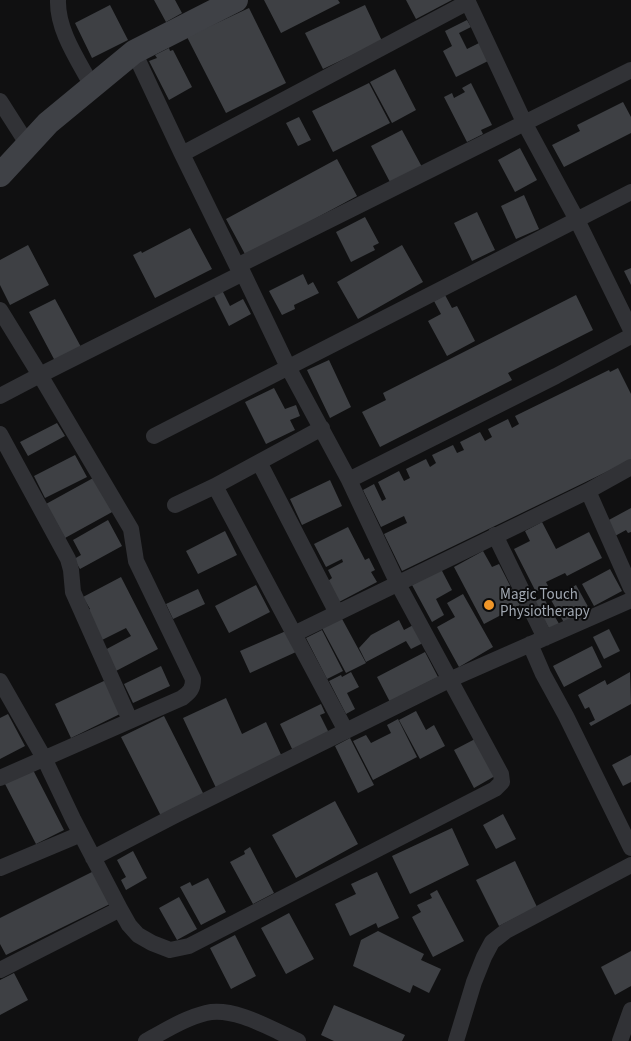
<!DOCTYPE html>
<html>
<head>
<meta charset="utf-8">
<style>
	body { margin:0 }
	canvas { display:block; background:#101011 }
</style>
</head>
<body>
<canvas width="631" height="1041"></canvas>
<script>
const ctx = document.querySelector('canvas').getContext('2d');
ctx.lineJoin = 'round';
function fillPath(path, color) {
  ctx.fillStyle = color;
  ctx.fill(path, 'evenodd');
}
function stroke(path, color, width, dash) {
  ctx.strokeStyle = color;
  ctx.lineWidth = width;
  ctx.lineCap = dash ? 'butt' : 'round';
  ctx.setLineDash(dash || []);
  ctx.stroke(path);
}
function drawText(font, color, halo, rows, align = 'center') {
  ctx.font = font + ' "Source Sans 3",sans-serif';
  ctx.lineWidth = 4;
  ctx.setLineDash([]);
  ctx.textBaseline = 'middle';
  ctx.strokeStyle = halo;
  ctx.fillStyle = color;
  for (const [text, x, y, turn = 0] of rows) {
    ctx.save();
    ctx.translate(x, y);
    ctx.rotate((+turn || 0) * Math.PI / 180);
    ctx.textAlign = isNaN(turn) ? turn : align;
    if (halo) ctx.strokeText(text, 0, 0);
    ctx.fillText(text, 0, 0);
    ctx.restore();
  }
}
const building = new Path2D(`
	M154 0H175L182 13 166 22Z
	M264 0H338L340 3 281 33Z
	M406 0H452L416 19Z
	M110 5 128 40 92 58 75 23Z
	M365 5 382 41 323 69 305 33Z
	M249 8 286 83 226 113 187 37Z
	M467 20 471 27 459 33 467 49 479 43 488 61 456 77 443 51 452 46 445 31Z
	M169 48 170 51 173 50 192 87 169 100 149 61 157 58 155 55Z
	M395 69 416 110 392 123 370 82Z
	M369 83 390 123 333 152 312 111Z
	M471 83 492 125 481 130 483 134 467 142 444 97 452 93 454 98 465 92 462 88Z
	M623 102 631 117V133L564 167 552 145 580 131 577 125Z
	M299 117 311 140 298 146 286 123Z
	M402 130 422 167 391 184 371 146Z
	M520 148 537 180 515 192 498 160Z
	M337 159 357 196 246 256 226 219Z
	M524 195 539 229 516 239 501 206Z
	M477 212 495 250 472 261 454 223Z
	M365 217 379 243 373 246 375 250 351 262 336 232Z
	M190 228 212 269 155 298 133 255 141 251 142 253Z
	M28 245 49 285 10 305 0 285V260Z
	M402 245 423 282 358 319 337 282Z
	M631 268V285L624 271Z
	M303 274 308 285 313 282 319 293 294 305 295 309 282 315 269 291Z
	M222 290 230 306 243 299 251 314 229 326 213 294Z
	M445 295 452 308 457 306 475 341 447 356 428 321 441 314 434 301Z
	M576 295 593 330 508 373 512 380 380 447 362 412 386 400 383 393Z
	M55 299 81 347 55 361 29 312Z
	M329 360 351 407 330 418 307 370Z
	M618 368 631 394V460L402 571 384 534 407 523 404 516 381 527 363 490 374 484 382 501 386 499 378 482 399 471 404 481 410 478 406 469 426 459 430 467 436 463 432 455 453 445 457 453 464 450 460 442 480 432 485 441 492 437 488 429 508 419 512 428 519 424 515 416 609 370 610 372Z
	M274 388 285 409 296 405 300 416 290 420 295 430 266 444 245 402Z
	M57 423 65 436 28 456 20 442Z
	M75 455 87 477 45 498 34 476Z
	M95 477 114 511 65 538 46 504Z
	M330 480 342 506 302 525 290 499Z
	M631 508V532L628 533 626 530 615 536 607 521Z
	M108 520 122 546 80 569 74 559 81 555 73 540Z
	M542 522 556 549 589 532 602 558 567 576 565 573 546 582 548 586 536 592 514 549 530 541 525 531Z
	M348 527 365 560 369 558 375 570 371 572 377 582 339 602 328 581 332 578 328 570 343 562 342 559 326 567 314 544Z
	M225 531 237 555 198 574 186 551Z
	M483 551 492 567 499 564 520 605 484 624 454 567Z
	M441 569 452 590 436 599 444 615 432 622 412 585Z
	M610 569 622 591 594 606 582 584Z
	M121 577 158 649 114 672 103 651 131 636 126 628 100 641 85 612 90 609 83 597Z
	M256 585 270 612 229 633 215 606Z
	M576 585 591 612 566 626 551 600Z
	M198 589 205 604 173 619 166 604Z
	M463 594 493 647 459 667 437 627 455 617 447 603Z
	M543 597 561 627 551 632 534 602Z
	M341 617 366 663 346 673 322 628Z
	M399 620 404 630 417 623 427 641 411 649 406 641 366 662 359 648 371 635Z
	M609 629 620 651 604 659 593 637Z
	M322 630 343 671 327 679 306 638Z
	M286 631 296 652 250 673 240 651Z
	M592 646 602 667 564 687 553 666Z
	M425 652 438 677 390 702 377 677Z
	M161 666 170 686 133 703 124 684Z
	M351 672 359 687 347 693 355 709 346 714 329 681 341 675 342 677Z
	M630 672 631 704 591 726 589 723 595 720 589 707 585 709 578 695 605 680 607 685Z
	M106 680 122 713 71 738 55 704Z
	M226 698 242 734 266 722 283 759 217 790 183 718Z
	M321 704 325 713 320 715 331 737 295 755 280 724Z
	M416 711 426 730 434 725 445 746 420 759 399 720Z
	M8 714 25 746 0 759V718Z
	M164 716 204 795 161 816 121 737Z
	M398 719 417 757 373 780 353 741 366 735 371 743 391 733 387 725Z
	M350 738 374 785 358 793 335 746Z
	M475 739 495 776 474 788 454 750Z
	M631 755V782L623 786 612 765Z
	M32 768 64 830 36 844 4 782Z
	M335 801 358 844 296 878 272 835Z
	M503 814 516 839 496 849 483 825Z
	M452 828 469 865 410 894 392 856Z
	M250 847 274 893 253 904 230 862 245 854 244 851Z
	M133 851 147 878 126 890 121 880 126 877 117 860Z
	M515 861 537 907 499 926 476 880Z
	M98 869 114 902 6 955 0 944V918Z
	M377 872 399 918 378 928 376 923 350 936 335 904 356 894 351 884Z
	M208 878 226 912 201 925 180 887 190 882 192 886Z
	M437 890 464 941 433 957 412 917 421 912 417 905 432 898 430 894Z
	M179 897 197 929 177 940 159 908Z
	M289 913 314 959 286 974 261 928Z
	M378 931 424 954 421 960 441 969 429 993 413 985 410 993 353 966 361 940Z
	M235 935 256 976 231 989 210 948Z
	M631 951V986L615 995 601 967Z
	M14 973 28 1000 0 1015V980Z
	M334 1005 405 1035 402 1041H334L321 1035Z`);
const street = new Path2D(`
	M58 0C57 30 78 60 92 86
	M467 0 525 124 577 220 631 330
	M0 101 28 145
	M182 154 468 2
	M237 266 631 70
	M0 310 40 375 243 273
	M0 396 40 375 131 529 136 561 193 679C193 689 190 692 182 698L0 778
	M322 428 215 486 346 731
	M0 434 68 559 71 570 73 592 130 720
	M154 436 631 192
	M259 462 337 613
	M349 480 556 376 631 336
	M588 491 631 588
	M175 505 215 486
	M495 535 545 638
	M294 634 588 491 631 467
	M530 644 543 674 566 716 631 848
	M0 681 44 758 73 819 120 909
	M93 858 174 816 449 680 631 600
	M0 868 81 834
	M0 970 120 909 129 925 138 935 152 943 170 950 189 946 495 789 502 782 501 774 398 584 349 480 288 367 243 273 237 266 182 154 134 52
	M146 1041C165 1031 185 1018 206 1013 234 1006 273 1030 298 1041
	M456 1041 474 982 484 957 492 942 506 931 631 865
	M620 1041 631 1010`);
const secondary = new Path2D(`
	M0 175 48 123 134 52 236 0`);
const markers = [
	[489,605,6,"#f09628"]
];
const poiNames = [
	["Magic Touch",500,596],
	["Physiotherapy",500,613]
];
fillPath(building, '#3e4044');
stroke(street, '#313236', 16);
stroke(secondary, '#3f4146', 24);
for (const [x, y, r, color] of markers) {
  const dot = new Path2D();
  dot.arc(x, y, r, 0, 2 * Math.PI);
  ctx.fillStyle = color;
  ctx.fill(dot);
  stroke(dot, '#0b0b0c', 2);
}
drawText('15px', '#a1a8b2', '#0b0b0c', poiNames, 'left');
</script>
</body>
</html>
